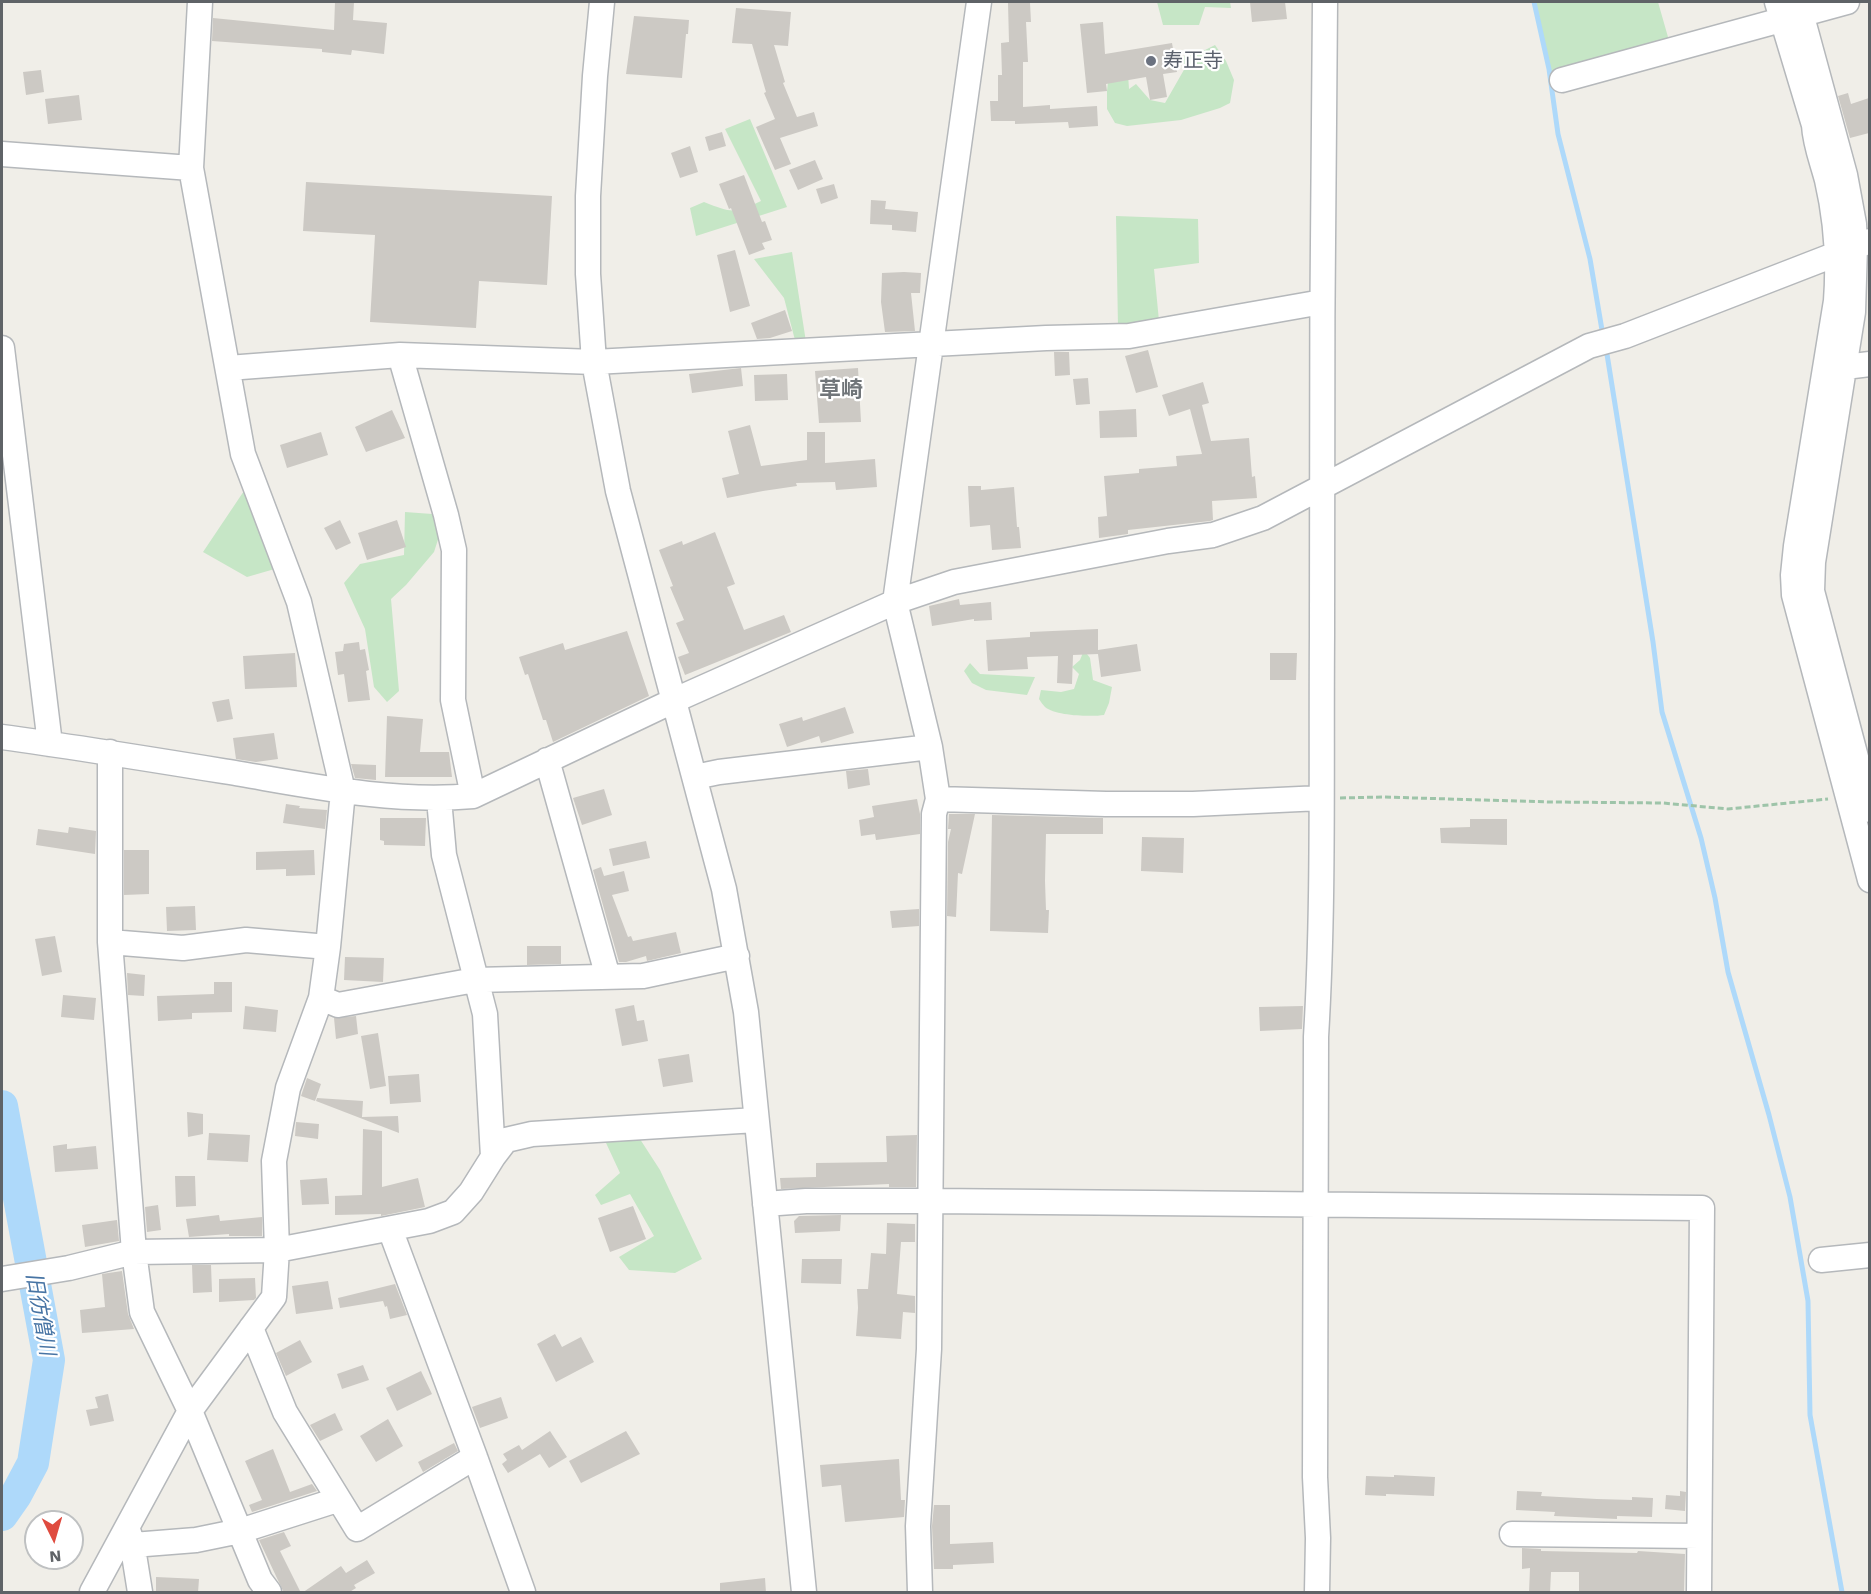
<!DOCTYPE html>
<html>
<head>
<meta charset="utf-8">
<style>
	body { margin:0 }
	#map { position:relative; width:1871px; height:1594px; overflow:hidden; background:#f0eee8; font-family:"Work Sans",sans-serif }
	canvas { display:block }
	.frame { position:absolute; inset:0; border:3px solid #5f6367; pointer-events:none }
	.north { position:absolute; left:24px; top:1510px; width:60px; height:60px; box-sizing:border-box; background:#fff; border:2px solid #bfc1c2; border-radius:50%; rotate:175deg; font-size:16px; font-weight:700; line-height:24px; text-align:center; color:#5f6367 }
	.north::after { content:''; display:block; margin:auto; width:21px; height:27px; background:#df4b3f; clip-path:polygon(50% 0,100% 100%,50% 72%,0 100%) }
</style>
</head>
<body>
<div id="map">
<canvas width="1871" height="1594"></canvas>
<div class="frame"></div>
<div class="north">N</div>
</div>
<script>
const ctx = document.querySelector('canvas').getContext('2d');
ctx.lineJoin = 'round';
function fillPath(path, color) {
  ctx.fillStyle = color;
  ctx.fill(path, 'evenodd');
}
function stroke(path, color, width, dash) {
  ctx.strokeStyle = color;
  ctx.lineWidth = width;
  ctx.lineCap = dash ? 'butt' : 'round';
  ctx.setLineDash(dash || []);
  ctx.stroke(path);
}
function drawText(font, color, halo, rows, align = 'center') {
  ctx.font = font + ' "Work Sans","Noto Sans JP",sans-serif';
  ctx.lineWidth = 4.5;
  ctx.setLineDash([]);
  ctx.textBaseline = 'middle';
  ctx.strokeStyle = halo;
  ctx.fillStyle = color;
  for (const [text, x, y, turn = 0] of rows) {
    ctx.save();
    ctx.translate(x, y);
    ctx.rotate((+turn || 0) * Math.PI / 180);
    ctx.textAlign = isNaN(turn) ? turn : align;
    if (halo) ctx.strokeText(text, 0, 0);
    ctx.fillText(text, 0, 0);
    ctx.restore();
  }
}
const green = new Path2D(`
	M1157 2H1230L1231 8 1205 7 1199 25H1163Z
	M1536 2H1658L1670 44 1562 80 1549 69Z
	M1215 45 1226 61 1234 80 1230 103 1220 108 1181 120 1127 126 1115 123 1107 109V91L1109 73 1128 74 1129 89 1136 84 1150 100 1165 103 1185 68 1182 57 1203 51Z
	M750 119 787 207 696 236 690 208 704 202C732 213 734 214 761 201L725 129Z
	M1116 216 1198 219 1199 263 1154 269 1159 321 1118 327Z
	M792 252 806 342 796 344 784 298 754 259Z
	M252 479 285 566 247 577 203 552Z
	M405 512 446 515 434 552 406 585 391 599 399 691 387 702 374 687 365 629 344 583 360 564 404 555Z
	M1084 650 1090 658 1093 680 1112 687 1109 703 1104 715C1091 717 1056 716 1045 707 1043 705 1041 702 1039 699L1041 690 1061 692 1074 689 1079 674 1072 667 1080 660Z
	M970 663 980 674 1035 677 1027 695 986 690 972 683 964 671Z
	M600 1130 638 1136 660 1170 702 1259 675 1273 629 1270 619 1257 654 1236 630 1194 601 1205 595 1195 620 1173Z`);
const stream = new Path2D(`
	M1534 2 1549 69 1558 134 1590 259 1603 336
	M1606 348 1653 642 1662 712 1701 838 1715 898 1728 972 1769 1115 1790 1197 1808 1301 1810 1415 1842 1592`);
const river = new Path2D(`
	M2 1106 49 1360 33 1463 16 1495 2 1515`);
const building = new Path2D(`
	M335 2H354L353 20 387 23 384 54 352 50 351 55 322 52V49L212 41 213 18 334 30Z
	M1250 2H1285L1287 19 1252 22Z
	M1008 3H1030L1031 22H1026L1028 62H1023V107L1050 105V109L1097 106 1098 126 1069 128 1068 122 1015 124V121H991L990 101H998V75H1002L1001 43 1009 42Z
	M736 8 791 12 788 46 774 45 785 82 783 83 797 117 814 112 818 126 780 138 791 164 775 170 756 127 775 119 764 93 766 92 752 44 732 43Z
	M634 16 689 20 688 34H686L682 78 626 74Z
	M1103 22 1105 54 1172 43 1177 72 1163 74 1167 97 1150 100 1146 77 1106 84 1107 91 1087 93 1080 24Z
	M41 70 44 92 26 95 23 72Z
	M1848 93 1851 104 1869 98V133L1850 138 1838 96Z
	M79 95 82 120 48 124 45 99Z
	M722 132 726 146 709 151 705 137Z
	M690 146 698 172 680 178 671 153Z
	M815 160 823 179 798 190 789 170Z
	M744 175 762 222 765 221 772 240 762 243 765 249 749 255 731 208 729 209 719 184Z
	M306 182 552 196 547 285 479 281 476 328 370 322 375 235 303 231Z
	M834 184 838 198 821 204 816 189Z
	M871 200 886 201 885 209 918 212 916 232 892 230V225L870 224Z
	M735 250 750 306 730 312 717 255Z
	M904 272 921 273 920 293H911L915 331 885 332 881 302 882 273Z
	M785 310 792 331 770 338 757 339 751 323Z
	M1148 350 1158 387 1136 393 1125 356Z
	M1054 352H1069L1070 375 1055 376Z
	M741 368 743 386 692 393 689 374Z
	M858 368 861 422 819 423 815 371Z
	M787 374 788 400 755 401 754 375Z
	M1088 378 1090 404 1076 405 1073 379Z
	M1203 382 1209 403 1202 405 1211 441 1249 438 1252 477 1255 476 1257 498 1212 501 1213 520 1210 521 1128 530V534L1099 538 1098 517 1107 516 1104 476 1139 473V469L1177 466 1176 456 1202 454 1190 409 1169 416 1162 395Z
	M1136 409 1137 437 1100 438 1099 411Z
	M392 410 405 438 366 452 355 427Z
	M750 425 761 466 807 460V432H825V463L875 459 877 487 836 490 835 482 796 483 797 486 763 491 727 498 722 478 739 474 728 431Z
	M321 432 328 455 287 468 280 445Z
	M968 486H981V490L1014 487 1017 527H1019L1021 548 992 550 990 525 970 527Z
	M340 520 351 543 336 550 324 528Z
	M397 520 406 547 367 560 358 533Z
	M715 532 735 584 727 587 744 630 784 615 791 632 685 675 678 657 689 653 676 623 684 620 670 587 673 586 659 550 682 541 683 545Z
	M959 599 960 605 991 602 992 620 974 621V619L932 626 929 606Z
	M1098 629V650L1137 644 1141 671 1101 677 1098 654 1073 655 1072 684 1057 683 1058 656 1027 657 1028 669 988 671 986 640 1030 637V632Z
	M627 631 649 696 553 742 546 720H543L528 674 525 675 519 657 563 643 565 650Z
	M359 642 360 650 365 649 369 670 366 671 370 700 348 702 344 674 338 675 335 652 343 651 344 644Z
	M295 653 297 687 245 689 243 656Z
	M1270 653H1297L1296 680H1270Z
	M229 699 233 719 217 722 212 702Z
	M845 707 854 733 821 743 819 736 787 747 779 724 802 717 803 721Z
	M387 716 423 719 420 752H449L452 777H385Z
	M274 733 278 759 256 762 236 759 233 738Z
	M351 764 376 765V780L355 778Z
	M868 769 870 785 848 789 846 771Z
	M604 789 612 815 582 825 573 798Z
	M917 799 920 814V834L876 840 875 834 861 836 859 820 874 817 872 806Z
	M286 804 300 806 299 808 327 810 325 829 283 823Z
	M949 814H975L962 874 958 873 956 917 947 916 948 842 951 829H948Z
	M992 815 1103 818V834H1046L1045 881 1046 910H1049L1048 933 990 931Z
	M380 818H426L425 846 384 845V841L380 840Z
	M1470 819H1507V845L1441 843 1440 828 1470 827Z
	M69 827 96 831 95 854 36 845 38 829 68 833Z
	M1142 837 1184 838 1183 873 1141 871Z
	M646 841 650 858 613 866 609 849Z
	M124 850H149V894L124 895Z
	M314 850 315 875 286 876V869L256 870V852Z
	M601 867 604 876 624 871 629 891 612 895 628 937 631 936 633 941 676 932 681 953 647 961 646 956 626 962H619L593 870Z
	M195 906 196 930 167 931 166 907Z
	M919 909V926L892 928 890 911Z
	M55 936 62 972 42 976 35 939Z
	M527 946H561V964L527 965Z
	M345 957 384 958 383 982 344 980Z
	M127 973 145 975 144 996 128 995Z
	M214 982H232V1012L192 1013V1019L158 1021 157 996 214 994Z
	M63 995 96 998 94 1020 61 1017Z
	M634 1005 637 1021 644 1020 648 1041 622 1046 615 1009Z
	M245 1006 278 1010 276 1032 243 1029Z
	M1303 1006 1302 1029 1260 1031 1259 1007Z
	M356 1016 358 1034 336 1039 334 1018Z
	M378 1033 386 1086 370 1089 361 1036Z
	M689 1054 693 1082 663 1087 658 1059Z
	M419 1074 421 1102 390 1104 388 1076Z
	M307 1078 321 1084 315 1101 301 1096Z
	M317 1098 363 1101 362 1117 398 1116 399 1133 316 1101Z
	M187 1112 203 1114V1134L188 1137Z
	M296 1122 319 1124 318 1139 295 1136Z
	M363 1129 382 1131V1187L418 1178 425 1207 381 1216V1214L335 1215V1196L362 1195Z
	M209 1133 250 1135 248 1162 207 1160Z
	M917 1135 916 1187H889V1184L781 1189 780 1178 816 1177V1163L887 1162 886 1136Z
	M67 1144V1149L96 1146 98 1169 55 1172 53 1146Z
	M175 1176H195L196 1206 176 1207Z
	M327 1178 329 1204 302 1205 300 1180Z
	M158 1205 161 1230 147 1232 145 1207Z
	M633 1206 646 1239 610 1252 598 1218Z
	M219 1215 220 1221 262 1217V1236H229V1234L189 1237 186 1219Z
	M841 1215 840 1231 795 1233 794 1221 799 1216Z
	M117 1220 119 1241 85 1247 82 1225Z
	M887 1223 915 1224V1242H901L897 1294 915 1296V1313L903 1312 901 1339 856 1336 858 1308 857 1289H868L871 1253 886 1254Z
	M802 1259H842L841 1284 801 1283Z
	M192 1265H211L212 1292 193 1293Z
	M122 1271 128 1314 134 1329 82 1333 80 1310 105 1307 102 1274Z
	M255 1278 256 1298 254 1300 219 1302V1279Z
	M328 1281 333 1309 296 1314 292 1286Z
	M395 1284 407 1315 390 1319 387 1306 385 1307 383 1301 340 1308 338 1298Z
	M555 1334 562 1347 581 1337 594 1362 556 1382 537 1344Z
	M300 1340 312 1362 286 1376 276 1353Z
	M363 1365 369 1380 342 1389 337 1374Z
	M421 1371 432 1394 397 1411 386 1388Z
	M108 1394 114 1421 90 1426 86 1410 98 1408 95 1397Z
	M501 1397 508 1418 480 1428 472 1407Z
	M335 1413 343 1430 320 1441 310 1425Z
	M388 1419 403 1446 376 1462 360 1436Z
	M550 1431 567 1457 549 1468 540 1454 508 1473 502 1464 507 1460 503 1454 519 1445 522 1450Z
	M626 1431 640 1454 581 1483 569 1461Z
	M454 1443 458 1451 423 1472 418 1462Z
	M273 1449 290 1492 312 1484 317 1491 252 1512 249 1505 262 1500 245 1461Z
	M899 1459 901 1500H905L904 1517 845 1522 841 1485 822 1487 820 1465Z
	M1394 1475 1435 1477 1434 1496 1386 1494V1496L1365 1495 1366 1476 1394 1477Z
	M1517 1491 1542 1492 1541 1496 1597 1499 1632 1500V1497L1653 1498 1652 1517 1617 1516V1519L1554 1516 1555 1512 1516 1510Z
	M1680 1491 1686 1492 1685 1511 1665 1509 1666 1495 1680 1496Z
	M934 1505H950V1544L993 1542 994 1563 953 1565V1569H934L932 1526Z
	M284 1532 291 1546 280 1551 301 1593H284L259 1540Z
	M1522 1548 1541 1549V1551L1637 1553 1638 1551 1685 1554 1684 1593H1579V1572H1551L1550 1593H1529L1530 1568 1522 1569Z
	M367 1560 375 1573 354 1585 356 1588 348 1593H302L341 1566 346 1573Z
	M156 1577 199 1579 198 1593H156Z
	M765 1578 766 1593H720V1583Z`);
const path = new Path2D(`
	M1340 798 1382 797 1551 802 1663 803 1728 809 1828 799`);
const minor = new Path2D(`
	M602 2 595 76 588 196V274L594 362 618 491 724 889 746 1012 804 1592
	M1777 2 1814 125C1815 144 1822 161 1827 180 1836 219 1839 261 1836 301L1796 546 1793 575 1794 595 1870 880
	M1798 2 1845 175 1854 224 1855 246 1853 312 1813 562 1812 591 1870 810
	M1562 80 1847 2
	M2 154 191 168
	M2 348 50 744
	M400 355 446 515 454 550 453 700 473 796
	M1845 367 1870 364
	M228 368 400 355 594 362 1046 338 1129 336 1322 302
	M2 737C82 748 161 761 241 774 317 787 395 803 473 796L675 700 895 602 954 582 1168 541 1213 535 1263 518 1589 346 1625 336 1870 241
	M110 752V942L134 1252 142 1312 190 1411 260 1580 269 1592
	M547 760 608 977
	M695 777 719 772 930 747
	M439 799 444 855 485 1014 493 1157
	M938 799 1106 804H1193L1321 798
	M110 942 183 948 246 940 328 947
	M321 998 338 1005 475 980 643 976 737 956
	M765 1204 806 1201H932L1702 1208 1699 1592
	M390 1229 475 1457 523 1592
	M1821 1260 1870 1255
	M2 1279 69 1268 134 1252 277 1250 429 1221 453 1212 471 1192 493 1157 506 1140 532 1134 756 1120
	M251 1328 285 1412 357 1529 475 1457
	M128 1530 132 1542 140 1592
	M1512 1534 1699 1536
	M133 1545 196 1540 240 1531 337 1500
	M92 1592 190 1411 274 1297 277 1250 274 1161 288 1088 321 998 328 947 343 791 299 602 243 454 191 168 200 2
	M920 1592 918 1526 929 1349 934 814 938 799 930 747 895 602 979 2
	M1317 1592 1318 1538 1315 1477 1316 1037C1324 904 1321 769 1322 636 1322 425 1322 213 1325 2`);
const markers = [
	[1151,61,6,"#6b7280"]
];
const worshipNames = [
	["寿正寺",1163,61]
];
const waterNames = [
	["旧彷僧川",40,1314,80]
];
const quarterNames = [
	["草崎",841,391]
];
fillPath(green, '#c6e6c6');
stroke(stream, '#aed9fa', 5);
stroke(river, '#aed9fa', 32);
fillPath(building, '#ccc9c4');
stroke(minor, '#b5b8bb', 27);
stroke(path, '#9ec4a9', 3, [6, 3]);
stroke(minor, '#fff', 24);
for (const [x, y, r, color] of markers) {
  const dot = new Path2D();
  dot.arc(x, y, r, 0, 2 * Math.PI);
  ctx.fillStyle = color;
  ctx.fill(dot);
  stroke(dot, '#fff', 2);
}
drawText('20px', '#5b616d', '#fff', worshipNames, 'left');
drawText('italic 21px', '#4774a4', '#fff', waterNames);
drawText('bold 22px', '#707579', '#fff', quarterNames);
</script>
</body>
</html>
